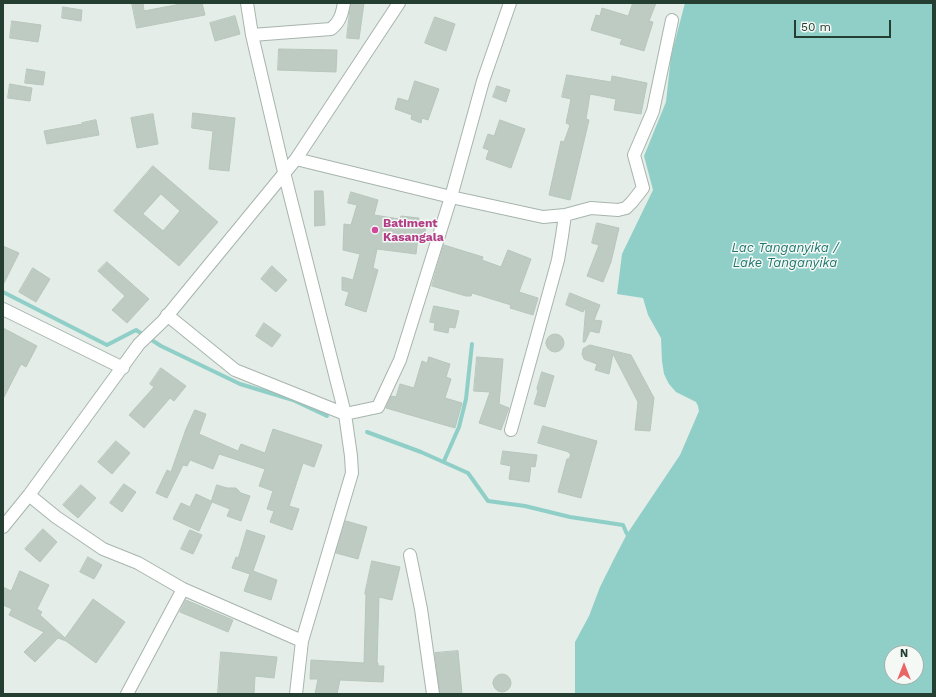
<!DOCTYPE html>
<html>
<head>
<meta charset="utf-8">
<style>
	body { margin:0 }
	#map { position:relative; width:936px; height:697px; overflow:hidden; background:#e4ede7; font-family:"Work Sans",sans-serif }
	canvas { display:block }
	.frame { position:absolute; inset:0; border:4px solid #243e31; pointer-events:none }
	.north { position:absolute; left:884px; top:645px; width:40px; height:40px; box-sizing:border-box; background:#f5f9f6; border:1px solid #a1aea7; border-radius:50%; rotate:0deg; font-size:11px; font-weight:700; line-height:16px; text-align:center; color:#243e31 }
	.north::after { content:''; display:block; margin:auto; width:14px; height:18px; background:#ea6566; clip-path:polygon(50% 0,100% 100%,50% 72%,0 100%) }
	.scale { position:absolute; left:794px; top:20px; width:97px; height:18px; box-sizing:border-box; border:2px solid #243e31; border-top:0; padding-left:5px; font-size:12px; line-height:14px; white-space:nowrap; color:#243e31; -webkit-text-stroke:3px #f5f9f6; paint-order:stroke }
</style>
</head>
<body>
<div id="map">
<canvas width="936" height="697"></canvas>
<div class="frame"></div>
<div class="north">N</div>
<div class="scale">50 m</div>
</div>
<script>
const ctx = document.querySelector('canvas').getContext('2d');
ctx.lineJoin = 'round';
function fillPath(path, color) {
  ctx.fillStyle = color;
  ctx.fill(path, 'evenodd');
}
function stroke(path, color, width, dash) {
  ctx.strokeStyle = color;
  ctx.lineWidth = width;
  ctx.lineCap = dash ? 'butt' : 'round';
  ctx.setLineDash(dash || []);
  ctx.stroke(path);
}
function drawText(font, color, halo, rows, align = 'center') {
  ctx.font = font + ' "Work Sans",sans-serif';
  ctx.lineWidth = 3;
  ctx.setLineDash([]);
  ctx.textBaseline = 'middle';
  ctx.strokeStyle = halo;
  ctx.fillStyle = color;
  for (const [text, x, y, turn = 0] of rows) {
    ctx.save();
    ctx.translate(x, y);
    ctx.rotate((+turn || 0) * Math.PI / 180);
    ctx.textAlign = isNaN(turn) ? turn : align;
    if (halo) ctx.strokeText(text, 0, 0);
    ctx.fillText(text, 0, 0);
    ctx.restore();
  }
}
const water = new Path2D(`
	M685 3H933V694H575V642L589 616 600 587 616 555 627 534 680 455 699 411 698 406 696 402 676 392 669 384 664 374 662 361 661 338 648 315 643 298 617 294 622 254 653 190 644 156 666 102 671 56ZM892 653H916V677H892Z`);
const stream = new Path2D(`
	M3 292 107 345 136 330 161 346 240 384 293 400 327 416
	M367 432 421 452 468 473 488 501 525 506 570 517 623 525 627 534
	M444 461 459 427 466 399 472 344`);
const building = new Path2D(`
	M132 3H143L144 11 186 3H202L205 15 137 28Z
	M351 3H364L359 39 347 38Z
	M633 3H656L649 21 653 22 644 51 620 44 622 39 591 30 596 15 600 16 602 8 628 16Z
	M63 7 82 10 81 21 62 18Z
	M235 16 240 34 215 41 210 23Z
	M435 17 455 24 446 51 425 43Z
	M12 21 41 25 38 42 10 38Z
	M279 49 337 50 336 72 278 70Z
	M27 69 45 72 43 85 25 83Z
	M567 75 611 82 612 76 647 83 641 114 614 110 616 99 590 94 586 119 589 120 570 200 549 195 561 141 564 142 570 125 566 123 571 99 562 97Z
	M415 81 439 89 428 120 422 118 421 123 411 119 412 115 395 109 398 98 408 101Z
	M10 84 32 88 30 101 8 98Z
	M497 86 510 90 506 102 493 97Z
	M193 113 235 118 229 171 209 169 213 131 192 128Z
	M153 114 158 144 137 148 131 118Z
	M96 120 99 135 47 144 44 131 83 124 82 123Z
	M500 120 525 129 511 168 486 159 489 150 483 148 488 134 494 136Z
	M153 166 218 222 179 266 114 211ZM161 194 180 211 163 231 143 214Z
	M315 191H323L325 225 315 226Z
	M351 192 378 200 374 215 400 219 401 216 419 218 418 226 426 227 424 238 418 237 416 254 377 249 373 268 378 270 366 312 345 305 349 292 342 290V277L353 280 360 254 343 250 344 224 351 225 357 205 348 203Z
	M597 223 619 228 611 262 603 282 587 276 599 245 592 243Z
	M444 245 483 257 482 260 501 267 508 250 531 259 519 292 538 298 533 315 510 308 511 305 472 293 471 296H466L432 286Z
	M3 246 19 253 3 285Z
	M107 262 149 299 127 323 112 310 125 296 98 271Z
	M272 266 287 280 276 292 261 279Z
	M33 268 50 279 36 302 19 292Z
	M570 293 600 305 594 320 602 321 599 333 590 331 585 342H583L586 306 583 312 566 305Z
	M434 306 459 311 455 328 449 327 448 333 434 330 435 323 430 322Z
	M264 323 281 335 272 347 256 336Z
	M3 328 37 346 26 367 21 364 3 399Z
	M546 343a9 9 0 1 1 18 0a9 9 0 1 1-18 0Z
	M590 345 631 355 654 398 650 431 635 430 638 402 613 354 609 374 595 370 597 364 586 360 584 359 582 354 583 349Z
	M429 357 450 364 446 377 451 379 445 398 462 403 455 428 386 408 391 396 396 397 400 384 414 388 422 361 427 363Z
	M477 357 503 359 499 404 509 408 501 430 479 423 490 392 474 391Z
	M161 368 186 386 174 401 170 398 144 428 129 415 154 387 150 384Z
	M542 372 554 376 545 407 534 404 538 391 537 389Z
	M195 410 206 414 199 434 238 451 241 444 265 453 273 429 322 445 314 467 303 463 289 506 299 509 292 530 270 522 274 511 267 509 273 491 259 486 265 469 219 454 213 469 190 460 187 466 183 465 167 498 156 493 167 470 171 472 186 429Z
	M543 426 597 441 581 498 558 492 567 459H569L571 454 569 453V452L538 443Z
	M116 441 130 453 112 474 98 462Z
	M503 451 537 455 535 467 531 466 529 482 509 479 511 466 501 464Z
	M124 484 136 492 122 512 110 503Z
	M81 485 96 498 78 518 63 505Z
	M217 485 227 488H236L241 493 250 496 241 521 227 516 230 509 212 502 199 531 173 519 181 503 190 507 196 494 211 501Z
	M346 521 367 527 358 559 336 553Z
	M43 529 57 542 40 562 25 549Z
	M190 530 202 535 193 554 181 549Z
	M247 530 265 536 253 571 277 580 271 600 244 591 250 574 232 568 236 557 238 558Z
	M88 557 102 565 94 579 80 572Z
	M372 561 400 567 392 600 379 597 377 663H378V666H384L383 682 340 680 337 694H315L318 679H310L311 660 364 663 366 595 365 594Z
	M20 571 49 585 37 609 42 612 40 615 65 638 93 599 125 622 96 663 66 641 58 638 35 662 24 652 44 632 9 615 12 609 3 605V587L11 591Z
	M186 600 233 620 228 632 180 612Z
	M458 651 462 694H440L435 653Z
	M221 652 277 657 274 678 255 676 254 694H218Z
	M493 683a9 9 0 1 1 18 0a9 9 0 1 1-18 0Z`);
const minor = new Path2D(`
	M247 3 252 35 284 172 345 414 351 456 352 473 302 641 296 694
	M252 35 331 29C340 22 342 14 344 3
	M296 159 451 197 543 217 565 215 591 208 618 210 626 208 632 202 643 188 634 155 653 111 672 20
	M3 309 123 368
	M167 315 235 370 345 414 378 407 400 360 451 197 483 81 510 3
	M511 430 558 260 562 236 565 215
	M29 495 56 517 103 549 138 563 183 589 302 641
	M3 527 29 495 139 344 163 321 296 159 399 3
	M410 555 421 609 433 694
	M127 694 183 589`);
const markers = [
	[375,230,4,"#d1479c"]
];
const hotelNames = [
	["Batiment",383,223],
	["Kasangala",383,237]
];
const waterNames = [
	["Lac Tanganyika /",785,248],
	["Lake Tanganyika",785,263]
];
fillPath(water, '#90cfc8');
stroke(stream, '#90cfc8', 4);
fillPath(building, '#bdcbc2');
stroke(building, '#b7c6bc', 1);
stroke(minor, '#a7b5ad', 14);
stroke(minor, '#fff', 12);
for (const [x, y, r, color] of markers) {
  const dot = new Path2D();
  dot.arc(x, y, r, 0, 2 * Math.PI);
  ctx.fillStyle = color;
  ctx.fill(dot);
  stroke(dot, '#f5f9f6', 1.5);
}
drawText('bold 12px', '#b23c85', '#f5f9f6', hotelNames, 'left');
drawText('italic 13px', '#217770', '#f5f9f6', waterNames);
</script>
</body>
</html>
